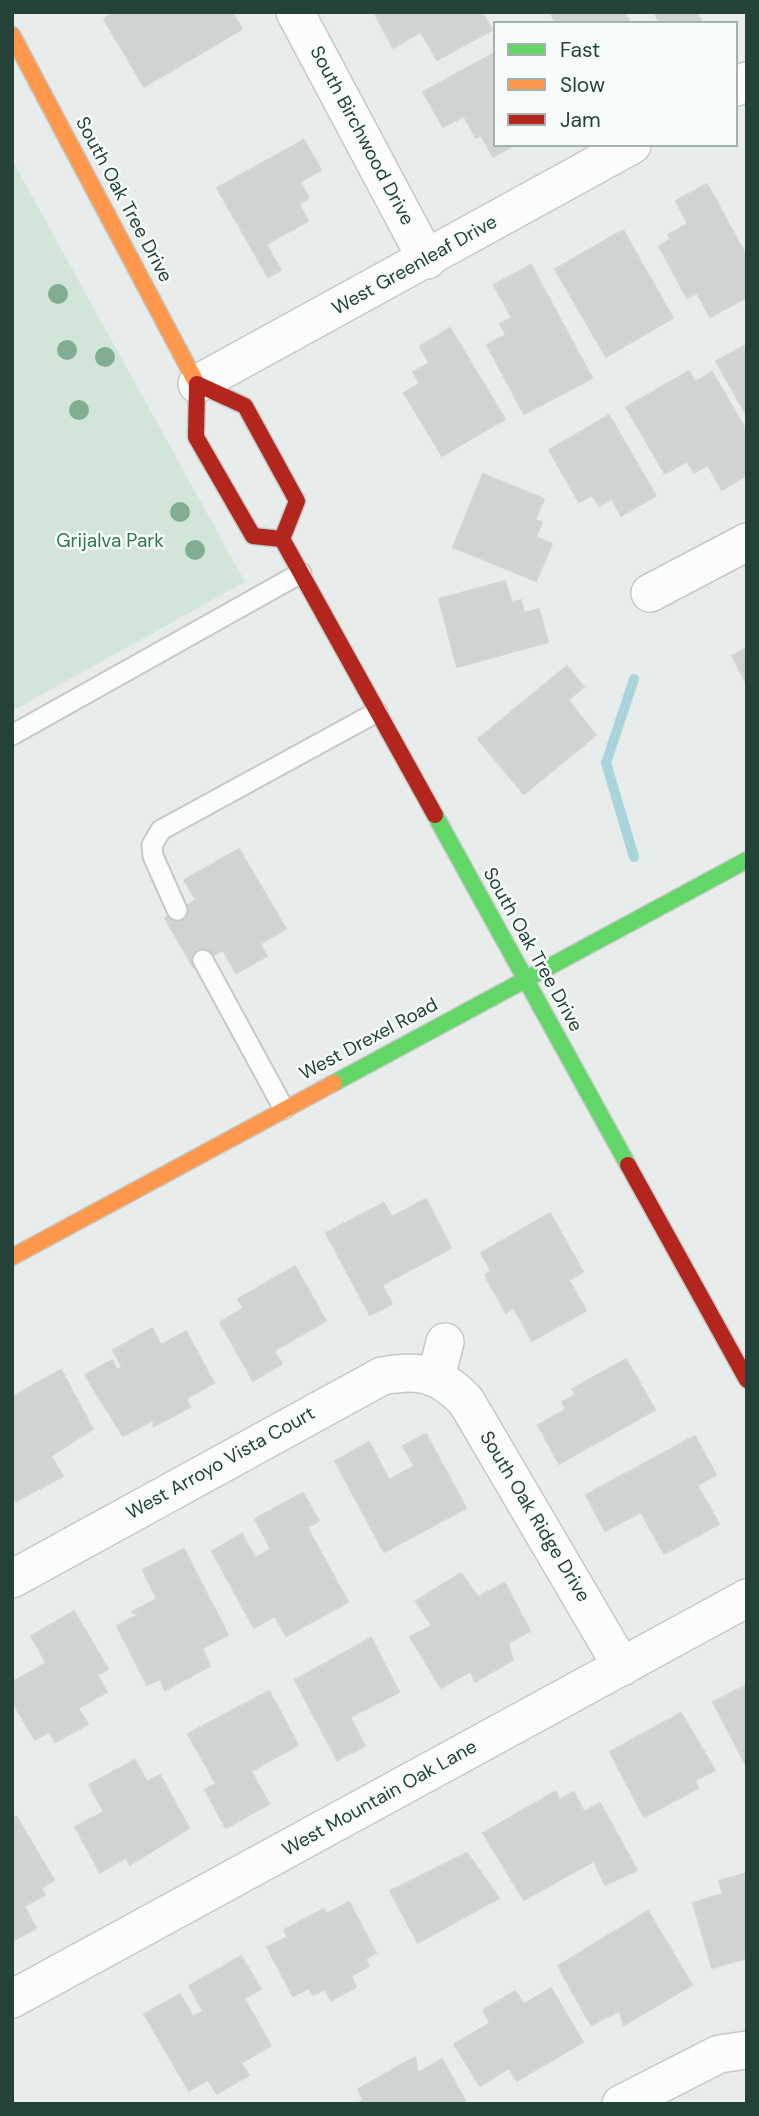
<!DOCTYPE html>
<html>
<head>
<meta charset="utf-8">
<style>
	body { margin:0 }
	#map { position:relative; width:759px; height:2116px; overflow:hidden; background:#e8edeb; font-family:"DM Sans",sans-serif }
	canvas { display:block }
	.frame { position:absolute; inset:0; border:14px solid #24423a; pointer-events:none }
	.legend { position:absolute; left:493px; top:21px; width:245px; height:126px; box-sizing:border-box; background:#f7fbf9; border:2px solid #a3b1ad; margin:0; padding:9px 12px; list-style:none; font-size:21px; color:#24423a }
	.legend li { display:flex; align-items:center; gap:14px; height:35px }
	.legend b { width:35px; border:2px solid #a3b1ad }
</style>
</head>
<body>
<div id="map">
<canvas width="759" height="2116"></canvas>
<div class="frame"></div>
<ul class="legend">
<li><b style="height:9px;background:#63d668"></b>Fast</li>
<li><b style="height:9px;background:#ff974d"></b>Slow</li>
<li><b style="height:9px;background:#b3261e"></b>Jam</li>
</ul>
</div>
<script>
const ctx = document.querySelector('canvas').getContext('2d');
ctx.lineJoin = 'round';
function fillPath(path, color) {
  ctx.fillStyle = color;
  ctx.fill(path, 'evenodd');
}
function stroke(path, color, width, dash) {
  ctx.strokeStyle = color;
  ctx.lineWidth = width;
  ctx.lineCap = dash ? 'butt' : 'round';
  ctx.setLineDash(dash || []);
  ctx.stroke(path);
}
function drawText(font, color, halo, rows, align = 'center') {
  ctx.font = font + ' "DM Sans",sans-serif';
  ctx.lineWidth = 5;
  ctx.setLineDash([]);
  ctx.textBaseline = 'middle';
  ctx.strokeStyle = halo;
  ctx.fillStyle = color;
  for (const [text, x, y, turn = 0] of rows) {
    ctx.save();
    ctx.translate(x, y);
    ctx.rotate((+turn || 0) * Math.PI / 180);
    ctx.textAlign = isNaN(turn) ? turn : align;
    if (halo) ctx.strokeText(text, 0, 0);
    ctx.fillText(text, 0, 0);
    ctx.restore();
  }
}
const green = new Path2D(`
	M12 160 245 582 12 711Z`);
const stream = new Path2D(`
	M634 679 606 763 634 857`);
const building = new Path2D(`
	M115 12H232L242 29 144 87 104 19Z
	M378 12H482L492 30 437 60 421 32 393 48 375 14Z
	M550 12H624L630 23H556Z
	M654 12H696L702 23H660Z
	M495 53V145H514L493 157 481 135 476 138 464 116 443 127 423 92Z
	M304 140 321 170 300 182 309 198 299 204 308 221 266 244 281 270 268 277 217 188Z
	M707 184 747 257V297L710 317 697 293 687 298 659 246 671 239 668 235 688 224 676 201Z
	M623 230 673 318 606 357 555 269Z
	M531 265 592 378 524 414 487 345 506 335 500 324 512 318 494 285Z
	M450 328 505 419 442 456 404 393 420 383 413 372 429 363 420 346Z
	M747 345V416L716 361Z
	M689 371 695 382 712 372 747 432V475L722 490 708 465 694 473 687 461 665 474 626 407Z
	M609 415 656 496 621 516 612 499 599 506 592 495 579 502 549 450Z
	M483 474 544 499 535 520 542 522 536 537 552 544 536 581 453 547Z
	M505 581 512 603 521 600 524 613 539 609 548 642 457 667 439 599Z
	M747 648V684L732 656Z
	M567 666 584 687 568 700 596 735 524 794 478 739Z
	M239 849 286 929 260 944 267 956 236 973 223 950 193 967 165 918 196 900 184 880Z
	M426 1199 451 1248 382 1285 392 1304 370 1315 326 1233 384 1203 392 1217Z
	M550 1213 583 1272 569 1280 586 1311 532 1341 514 1308 506 1313 485 1275 491 1271 481 1253Z
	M295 1266 326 1321 274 1351 282 1364 253 1381 220 1322 244 1308 238 1299Z
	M152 1328 161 1345 186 1331 214 1383 186 1399 190 1407 154 1426 153 1420 123 1436 85 1375 112 1360 117 1370 122 1367 113 1350Z
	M626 1359 655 1410 559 1464 538 1425 566 1409 562 1402 576 1395 572 1389Z
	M61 1370 93 1429 51 1456 63 1476 16 1501 12 1494V1397Z
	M426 1434 466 1508 384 1552 335 1461 369 1442 389 1480 414 1466 403 1446Z
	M695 1436 716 1475 697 1485 719 1524 664 1554 641 1512 605 1531 586 1495Z
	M303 1493 319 1521 307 1527 348 1602 286 1636 275 1616 254 1628 212 1551 242 1534 255 1558 271 1549 255 1519Z
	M184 1549 228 1635 202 1648 210 1666 165 1690 160 1679 147 1685 117 1626 138 1615 132 1612 157 1599 143 1570Z
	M461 1573 478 1597 505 1583 530 1631 508 1643 513 1660 475 1682 471 1671 441 1688 410 1637 432 1626 416 1601Z
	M74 1611 108 1669 97 1675 107 1692 78 1708 88 1724 55 1742 49 1732 35 1740 12 1701V1682L46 1663 31 1636Z
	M371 1638 399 1692 350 1717 365 1746 337 1760 295 1680Z
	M747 1685V1767L713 1702Z
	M269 1691 298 1745 251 1771 269 1804 226 1828 205 1790 216 1784 188 1734Z
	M681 1713 715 1770 695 1780 698 1788 644 1817 610 1752Z
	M135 1760 147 1782 160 1775 189 1828 130 1865 126 1858 100 1872 75 1827 104 1812 89 1785Z
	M556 1791 559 1800 574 1792 584 1812 600 1803 637 1870 605 1885 594 1861 524 1900 483 1833Z
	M16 1816 54 1880 41 1888 45 1895 24 1906 36 1928 12 1941V1819Z
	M467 1853 499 1898 418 1943 390 1891Z
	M747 1873V1958L712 1968 693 1903 723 1894 719 1881Z
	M349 1902 376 1953 365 1959 369 1966 351 1976 356 1987 331 2000 325 1989 313 1995 309 1988 293 1996 267 1947 288 1937 284 1930 324 1909 327 1914Z
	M648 1911 692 1985 624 2025 619 2011 591 2025 558 1966Z
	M241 1956 261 1989 244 1998 271 2046 241 2063 249 2075 217 2094 208 2080 189 2091 144 2014 180 1994 193 2017 203 2011 189 1986Z
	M551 1988 583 2042 517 2081 509 2068 480 2086 454 2044 490 2023 483 2010 515 1991 524 2004Z
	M415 2057 418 2073 442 2059 467 2104H356L363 2100 358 2089Z`);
const lane = new Path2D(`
	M12 735 301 573
	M177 910 153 856 152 845 161 830 377 712
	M203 960 284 1109`);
const street = new Path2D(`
	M295 12 427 260
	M736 87 747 81
	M197 384 632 145
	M650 593 747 542
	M436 1377 445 1342
	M12 1579 382 1376C420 1369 439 1373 466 1401L622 1667
	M12 1999 747 1598
	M621 2104 719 2054 747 2050`);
const fast = new Path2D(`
	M435 815 628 1165
	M334 1083 747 860`);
const slow = new Path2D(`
	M12 35 197 384
	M12 1257 334 1083`);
const jam = new Path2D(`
	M197 384 245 406 297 501 282 539 253 536 196 437Z
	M282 539 435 815
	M628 1165 747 1380`);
const trees = [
	[58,294],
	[67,350],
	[105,357],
	[79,410],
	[180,512],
	[195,550]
];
const streetNames = [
	["South Birchwood Drive",361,136,62],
	["South Oak Tree Drive",123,200,62],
	["West Greenleaf Drive",415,266,-29],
	["South Oak Tree Drive",532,950,61],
	["West Drexel Road",369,1040,-28],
	["West Arroyo Vista Court",221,1464,-29],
	["South Oak Ridge Drive",534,1517,59],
	["West Mountain Oak Lane",380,1799,-29]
];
const parkNames = [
	["Grijalva Park",110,542]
];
fillPath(green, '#d1e6d8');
stroke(stream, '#a9d4db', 10);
fillPath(building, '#cfd4d2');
stroke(building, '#d1d6d4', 2);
stroke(lane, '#c5cac8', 23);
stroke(street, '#c5cac8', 40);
stroke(fast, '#c3cbc8', 19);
stroke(slow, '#c3cbc8', 19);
stroke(jam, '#c3cbc8', 19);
stroke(lane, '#fcfcfc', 19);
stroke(street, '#fcfcfc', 37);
stroke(fast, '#63d668', 16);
stroke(slow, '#ff974d', 16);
stroke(jam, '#b3261e', 16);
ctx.fillStyle = '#81ae93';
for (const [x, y] of trees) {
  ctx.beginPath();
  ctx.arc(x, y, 10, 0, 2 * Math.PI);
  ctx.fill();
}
drawText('19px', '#24423a', '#f7fbf9', streetNames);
drawText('19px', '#2d7a4b', '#f7fbf9', parkNames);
</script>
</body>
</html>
